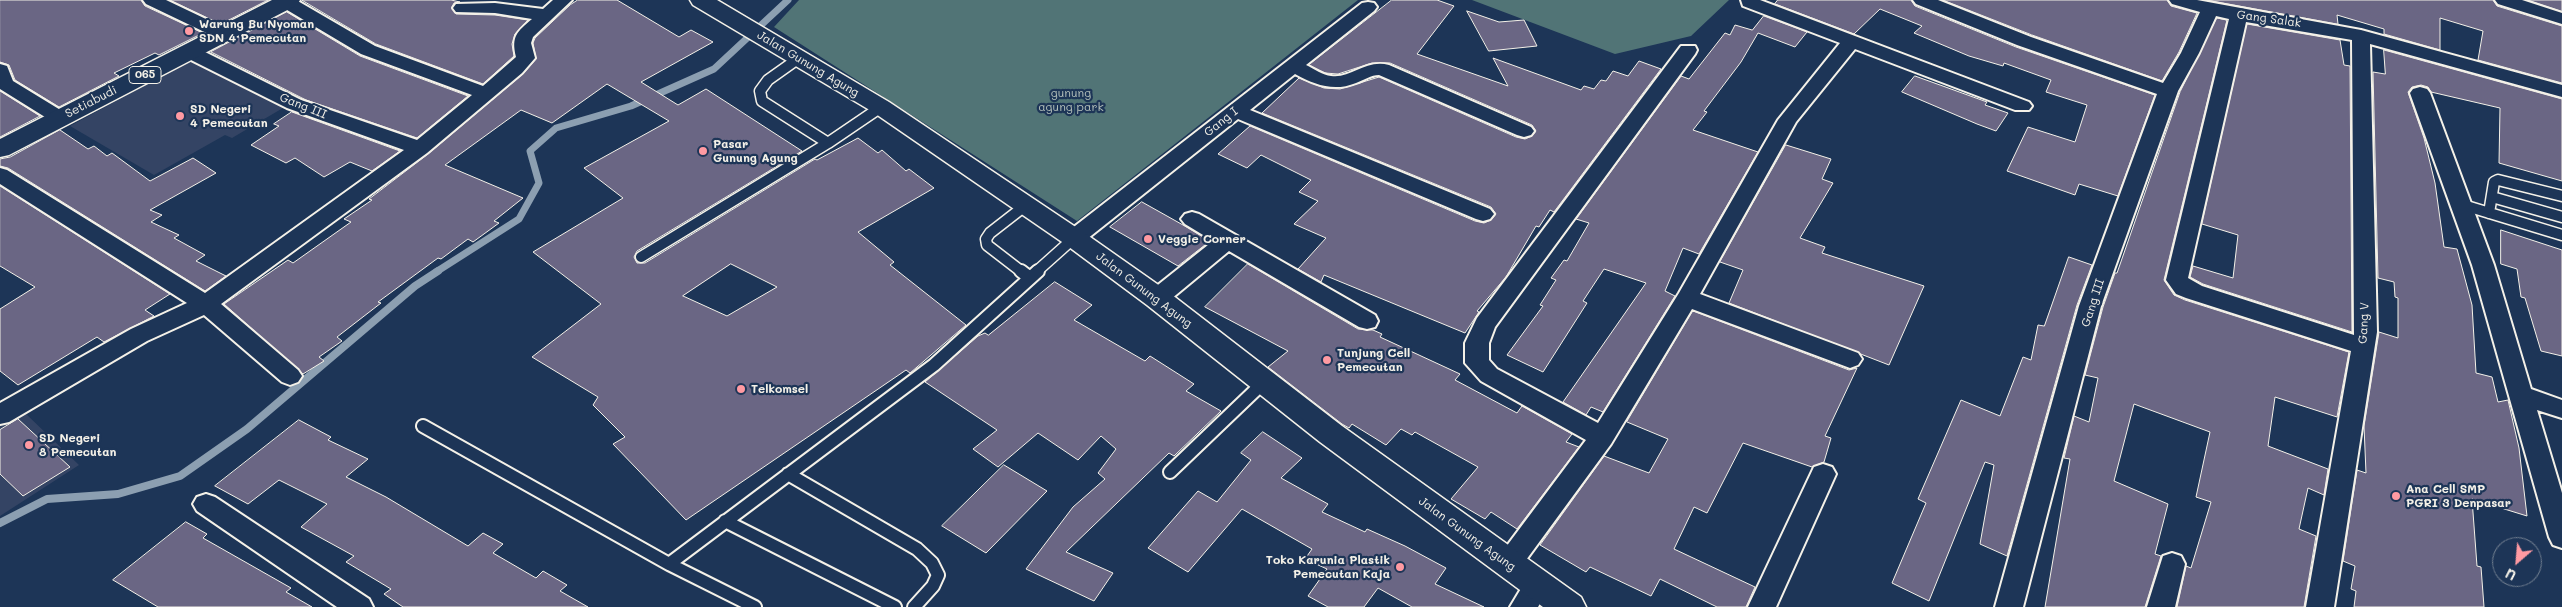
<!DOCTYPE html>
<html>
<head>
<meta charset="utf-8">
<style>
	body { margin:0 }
	#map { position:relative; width:2562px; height:607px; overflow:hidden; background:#1d3557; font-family:Mali,sans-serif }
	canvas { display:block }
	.north { position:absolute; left:2492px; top:537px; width:50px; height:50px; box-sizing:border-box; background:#1d3557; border:1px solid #738091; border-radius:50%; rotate:207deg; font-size:14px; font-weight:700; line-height:20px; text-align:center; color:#f4f1e8 }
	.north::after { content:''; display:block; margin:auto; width:18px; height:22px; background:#ff9aa2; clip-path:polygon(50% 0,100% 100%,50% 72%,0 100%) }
</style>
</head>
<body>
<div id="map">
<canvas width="2562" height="607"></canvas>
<div class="north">U</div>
</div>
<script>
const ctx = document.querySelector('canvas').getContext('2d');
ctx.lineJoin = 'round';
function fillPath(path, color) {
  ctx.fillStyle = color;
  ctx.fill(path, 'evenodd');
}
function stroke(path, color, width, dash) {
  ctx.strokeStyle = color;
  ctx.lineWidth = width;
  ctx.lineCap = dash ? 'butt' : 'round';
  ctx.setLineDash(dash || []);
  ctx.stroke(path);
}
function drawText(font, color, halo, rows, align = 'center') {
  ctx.font = font + ' Mali,sans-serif';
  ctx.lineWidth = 4.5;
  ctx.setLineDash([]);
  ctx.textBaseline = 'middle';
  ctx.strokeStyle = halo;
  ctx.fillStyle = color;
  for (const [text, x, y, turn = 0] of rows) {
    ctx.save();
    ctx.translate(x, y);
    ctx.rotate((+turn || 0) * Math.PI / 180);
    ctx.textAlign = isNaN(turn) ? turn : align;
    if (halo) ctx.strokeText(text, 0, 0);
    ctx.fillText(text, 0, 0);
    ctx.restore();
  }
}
const built = new Path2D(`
	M194 59 288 105 232 138 225 135 154 175 70 126Z
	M23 411 79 465 0 516V425Z`);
const green = new Path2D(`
	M799 0H1358L1077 221 774 27Z
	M1472 0H1729L1691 36 1615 54Z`);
const streamFar1 = new Path2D(`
	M436 272 519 219 539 183 530 151 556 128 631 106 714 69 788 0`);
const stream = new Path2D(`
	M0 523 47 499 118 494 180 476 247 429 415 286 438 271`);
const building = new Path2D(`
	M0 0H141L145 6 203 33 159 55 155 53 114 73 119 76 59 107 15 80 9 65 0 62Z
	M170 0H268L221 24Z
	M302 0H451L460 2 454 3 452 7 456 14 495 15 528 20 515 34 512 44 514 56 483 84 376 44Z
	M578 0H617L679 37 691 30 713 42 641 82 678 105 706 89 802 151 637 251 634 257 637 263H645L815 159 817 160 858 138 878 153 882 150 906 171 909 169 934 188 858 232 894 262 890 265 966 325 910 373 906 370 686 520 613 444 625 437 593 405 598 397 532 357 601 304 533 252 623 198 584 168 669 121 607 84 552 123 521 110 445 165 523 198 494 221 499 223 473 242 468 239 441 259 438 258 378 302 381 303 337 337 342 341 319 357 324 361 303 374 224 304 288 260 293 263 351 222 344 219 372 200 369 199 428 154 523 74 536 59 533 43 535 38 570 5ZM731 264 777 287 727 316 683 296Z
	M1392 0H1437L1454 6 1417 54 1508 86 1493 58 1581 90 1584 86 1594 89 1601 80 1606 81 1613 71 1628 76 1639 61 1661 69 1554 212 1550 210 1539 227 1536 226 1506 277 1477 311 1479 312 1465 333 1324 275 1321 282 1298 269 1326 238 1294 224 1318 201 1299 192 1311 180 1261 155 1247 168 1218 154 1250 126 1475 221 1484 223 1491 220 1496 214 1491 207 1262 113 1299 78 1324 88 1340 89 1379 77 1516 137 1525 139 1532 136 1536 131 1532 125 1390 63H1372L1338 74 1325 73 1309 65Z
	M1778 0H1911L1915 6 2016 47 2155 95 2118 196 2079 184 2075 195 2007 171 2028 127 2075 142 2087 105 2046 92 2051 80 2004 63 2003 66 1969 56 1914 33 1922 26 1880 9 1854 34 1775 4Z
	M1943 0H2167L2171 6 2197 13 2179 52 2162 81 2032 35Z
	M2207 0H2493L2497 6 2562 26V83L2478 60 2483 31 2440 18V50L2384 34V29L2337 15 2338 24Z
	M2528 0H2562V11Z
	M1467 11 1499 22 1524 20 1537 46 1489 51Z
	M287 12 360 56 468 96 417 138 306 100 211 52Z
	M1764 16 1807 32 1795 47 1758 33 1741 62 1704 111 1707 112 1693 130 1758 152 1699 254 1683 248 1665 291 1675 296 1603 412 1591 407 1586 415 1563 402 1646 283 1604 269 1583 301 1587 303 1543 372 1507 355 1543 306 1540 305 1556 280 1551 278 1564 260 1567 261 1589 223 1576 219 1681 76 1689 79 1725 33 1730 35 1735 25 1752 30Z
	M2217 18 2227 20 2164 280 2174 295 2185 300 2349 352 2337 417 2275 397 2268 446 2328 469 2324 495 2308 488 2299 529 2316 536 2304 607H2177L2186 566 2191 568 2211 502 2196 497 2210 432 2134 404 2114 481 2168 504 2155 554 2161 556 2145 607H2045L2070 459 2064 458 2074 416 2089 422 2098 378 2085 375 2103 307 2115 273H2117L2180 92Z
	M2247 24 2340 40 2344 65 2350 66 2352 332 2203 284 2190 277 2193 266 2233 278 2238 235 2202 224Z
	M2384 50 2562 99V181L2499 163 2500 108 2431 92 2428 87 2421 85 2412 87 2408 92 2424 138 2435 183 2444 247 2457 249 2472 305 2476 373 2492 377 2498 402 2508 400 2519 448 2527 516 2472 499 2477 566 2481 567 2484 607H2354L2356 591 2351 589 2355 566 2343 561 2357 470 2366 473 2364 426 2379 332 2398 338V298L2395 297 2394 282 2378 278 2373 72 2385 74Z
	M1915 76 1987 102 1985 105 2008 113 1996 131 1977 124 1902 92Z
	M0 91 40 116 0 137Z
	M292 112 400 151 372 171 350 162 324 177 295 158 286 163 251 145 279 126 274 124Z
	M60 130 88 149 94 146 107 156 112 153 150 181 193 158 216 173 150 210 162 215 151 222 179 235 174 238 205 255 196 261 226 276 205 291 8 168 0 166V159L10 157Z
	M1786 145 1831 159 1822 179 1833 183 1800 238 1825 247 1822 253 1924 286 1889 365 1729 303 1743 270 1720 262Z
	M0 186 170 294 145 310 154 316 104 342 97 337 18 385 0 371V309L35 287 0 266Z
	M1142 202 1183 225 1210 241 1178 266 1110 227Z
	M2501 230 2562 250V356L2541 351 2525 298 2521 297 2517 269 2501 264Z
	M2069 257 2092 265 2077 305 2007 556 1980 544 1994 465 1985 462 1929 601 1892 583 1926 503 1918 499 1961 400 2000 416 2023 357 2031 360 2038 325 2044 326Z
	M1248 264 1358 329 1373 330 1382 334 1380 337 1460 374 1455 380 1517 413 1522 406 1572 434 1566 442 1579 447 1517 529 1491 512 1485 519 1451 499 1478 467 1415 432 1412 435 1401 429 1386 445 1352 424 1349 428 1342 424 1268 367 1288 351 1205 307Z
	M1055 282 1092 305 1074 320 1145 361 1150 356 1194 384 1186 391 1221 411 1174 456 1169 453 1066 552 1113 573 1094 601 1026 569 1073 507 1105 479 1098 473 1116 449 1101 436 1078 460 1038 433 998 467 973 449 997 430 925 382 978 336 985 333 988 335Z
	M1693 311 1849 370 1857 368 1825 436 1831 438 1824 462 1812 467 1743 443 1707 513 1694 507 1674 549 1755 587 1746 607H1717L1660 579 1651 596 1590 567 1586 572 1540 545 1604 456 1649 473 1668 439 1627 422Z
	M18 419 70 467 23 496 0 474V430Z
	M299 420 331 437 328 440 368 459 346 477 386 497 468 546 483 533 503 544 493 553 536 578 543 571 567 585 560 591 588 607H403L384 594 391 589 346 562 354 556 301 527 327 504 279 480 248 504 215 486Z
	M1263 432 1302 458 1281 478 1328 504 1322 512 1365 532 1367 529 1405 546 1446 568 1435 584 1484 607H1412L1378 588 1364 607H1328L1308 596 1327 569 1305 559 1312 549 1242 509 1188 572 1148 548 1198 491 1217 502 1251 460 1241 453Z
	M1004 465 1047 491 986 553 942 526Z
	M186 522 207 534 203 538 291 588 286 592 312 607H158L113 580Z`);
const laneFar1 = new Path2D(`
	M799 58 768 80 760 91 762 101 828 143
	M2492 197 2562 217
	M2460 204 2562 235
	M2489 213 2494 182 2498 180 2562 196
	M641 257 828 143 881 107
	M1022 272 987 245 986 239 990 233 1026 205
	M1036 272 1074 238`);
const lane = new Path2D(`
	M1021 271 1030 278
	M423 426 669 564 934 365 1038 271
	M1170 472 1263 383
	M788 474 917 549 932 563 938 575 933 586 914 607
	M725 521 895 607
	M669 564 755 607`);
const street = new Path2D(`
	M143 0H166L229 30 232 34 229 38H217L146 4Z
	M274 0H296L375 46 483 86 516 57C511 36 517 32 532 19L495 13 456 12 453 8 456 4 495 3 543 9 553 0H572L533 37 531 43 535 58 522 73 427 153 221 304 298 370 302 376 298 382 290 385 282 382 204 315 147 341 9 422 0 424V403L131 329 187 303 0 184V168L7 170 205 293 404 150 287 108 183 56 181 52 183 48H197L301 100 417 140 472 95 361 54 277 4Z
	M1741 0H1760L2029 102 2032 106 2029 110H2015L1855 49 1796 122 1700 294 1858 353 1862 359 1858 365 1850 368 1842 365 1692 309 1611 444 1518 571 1509 574 1500 571 1496 563 1500 555 1586 440 1481 381 1465 363V343L1477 318 1681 46H1695L1697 50 1695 54 1495 327 1489 343V360L1497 369 1598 423 1679 293 1778 120 1840 43 1743 6Z
	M1913 0H1938L2031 37 2163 83 2181 53 2200 12 2172 4 2169 0H2197L2361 30 2562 85V97L2370 44 2377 332 2334 607H2306L2351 351 2186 298 2176 294 2166 280 2229 19 2216 16 2199 53 2178 91 2101 306 2023 607H1995L2079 306 2157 94 2017 45 1916 4ZM2246 22 2352 40 2354 335 2202 286 2188 278Z
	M2495 0H2522L2562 13V24L2498 4Z
	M1368 2 1374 3 1377 7 1374 11 1306 65C1314 69 1323 75 1331 76 1351 79 1365 59 1389 65L1531 127 1534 131 1531 135 1524 137 1517 135 1379 75C1371 75 1364 80 1356 83 1334 92 1315 85 1295 74L1250 110 1490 209 1494 214 1490 219 1483 221 1476 219 1238 119 1082 243 1074 245 1066 243 1063 238 1066 233 1362 3Z
	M0 64 7 66 13 81 67 114 70 118 67 122 60 124 53 122 0 89Z
	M2420 87 2427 89 2430 93 2494 265 2531 389 2562 400V418L2537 410 2562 493V548L2553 545 2549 537 2472 265 2410 93 2413 89Z
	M1192 212 1199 214 1375 315 1378 321 1375 327 1367 329 1359 327 1229 251 1165 304 1157 306 1149 304 1146 298 1149 292 1213 241 1185 224 1181 219 1185 214Z
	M1823 464 1832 467 1836 474 1776 607H1748L1814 467Z
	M206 494 215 497 369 599 373 607H337L197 511 193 504 197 497Z
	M2172 553 2181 556 2185 564 2175 607H2147L2163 556Z
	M1537 573 1546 577 1550 585 1538 607H1510L1528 577Z`);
const secondary = new Path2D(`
	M690 0H717L889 102 1083 232 1167 291 1342 426 1581 597 1586 607H1543L1320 442 1147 305 1065 244 873 112 693 5Z`);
const primary = new Path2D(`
	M272 0H300L297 5 9 155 0 157V139Z`);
const markers = [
	[189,31,5,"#ff9aa2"],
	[180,116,5,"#ff9aa2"],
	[703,151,5,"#ff9aa2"],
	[1148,239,5,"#ff9aa2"],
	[1327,360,5,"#ff9aa2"],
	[741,389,5,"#ff9aa2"],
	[29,445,5,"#ff9aa2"],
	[2396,496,5,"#ff9aa2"],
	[1400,567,5,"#ff9aa2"]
];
const shields = [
	[145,75,32]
];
const shieldNames = [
	["065",145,75]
];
const streetNames = [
	["Gang Salak",2269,19,8],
	["Jalan Gunung Agung",808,64,31],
	["Setiabudi",91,102,-27],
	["Gang III",303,106,22],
	["Gang I",1221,122,-38],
	["Jalan Gunung Agung",1144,290,37],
	["Gang III",2093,303,-72],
	["Gang V",2364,323,-87],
	["Jalan Gunung Agung",1467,534,36]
];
const poiNames = [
	["Warung Bu Nyoman",199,24],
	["SDN 4 Pemecutan",199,38],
	["SD Negeri",190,109],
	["4 Pemecutan",190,123],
	["Pasar",713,144],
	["Gunung Agung",713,158],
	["Veggie Corner",1158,239],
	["Tunjung Cell",1337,353],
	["Pemecutan",1337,367],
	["Telkomsel",751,389],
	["SD Negeri",39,438],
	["8 Pemecutan",39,452],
	["Ana Cell SMP",2406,489],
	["PGRI 3 Denpasar",2406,503],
	["Toko Karunia Plastik",1390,560,"right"],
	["Pemecutan Kaja",1390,574,"right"]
];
const parkNames = [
	["gunung",1071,93],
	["agung park",1071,107]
];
fillPath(built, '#344464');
fillPath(green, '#517476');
stroke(streamFar1, '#8c9fb1', 7);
stroke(stream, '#8c9fb1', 8);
fillPath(building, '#6a6684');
stroke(building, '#f4f1e8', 1);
stroke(laneFar1, '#f4f1e8', 13);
stroke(lane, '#f4f1e8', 16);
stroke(street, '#f4f1e8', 4);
stroke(secondary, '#f4f1e8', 3);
stroke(primary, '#f4f1e8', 3);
stroke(laneFar1, '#1d3557', 10);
stroke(lane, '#1d3557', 12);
fillPath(street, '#1d3557');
fillPath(secondary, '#1d3557');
fillPath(primary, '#1d3557');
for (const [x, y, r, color] of markers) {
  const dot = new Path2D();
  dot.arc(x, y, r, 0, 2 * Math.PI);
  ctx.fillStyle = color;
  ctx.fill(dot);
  stroke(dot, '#1d3557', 2);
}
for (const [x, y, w] of shields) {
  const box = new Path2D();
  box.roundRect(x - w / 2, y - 8.5, w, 17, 4);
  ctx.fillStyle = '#1d3557';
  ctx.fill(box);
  stroke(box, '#f4f1e8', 1);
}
drawText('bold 11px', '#f4f1e8', null, shieldNames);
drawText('12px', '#f4f1e8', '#1d3557', streetNames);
drawText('bold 12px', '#f4f1e8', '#1d3557', poiNames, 'left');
drawText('12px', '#b3bfba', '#1d3557', parkNames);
</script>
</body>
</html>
